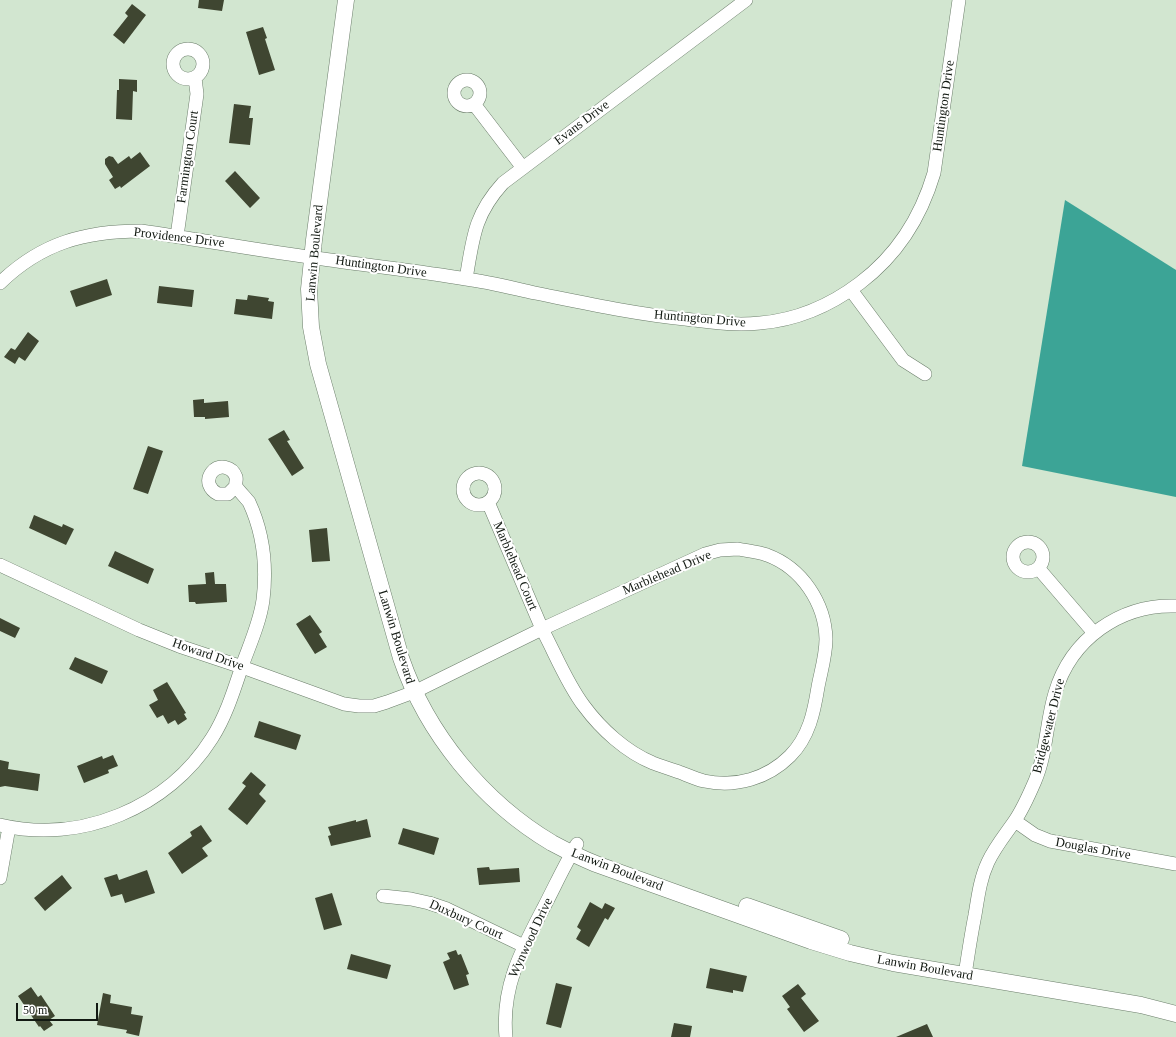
<!DOCTYPE html>
<html>
<head>
<meta charset="utf-8">
<style>
	body { margin:0 }
	#map { position:relative; width:1176px; height:1037px; overflow:hidden; background:#d2e6d0; font-family:Georgia,serif }
	canvas { display:block }
	.scale { position:absolute; left:16px; top:1003px; width:82px; height:18px; box-sizing:border-box; border:2px solid #121912; border-top:0; padding-left:5px; font-size:12px; line-height:14px; white-space:nowrap; color:#121912; -webkit-text-stroke:3px #fff; paint-order:stroke }
</style>
</head>
<body>
<div id="map">
<canvas width="1176" height="1037"></canvas>
<div class="scale">50 m</div>
</div>
<script>
const ctx = document.querySelector('canvas').getContext('2d');
ctx.lineJoin = 'round';
function fillPath(path, color) {
  ctx.fillStyle = color;
  ctx.fill(path, 'evenodd');
}
function stroke(path, color, width, dash) {
  ctx.strokeStyle = color;
  ctx.lineWidth = width;
  ctx.lineCap = dash ? 'butt' : 'round';
  ctx.setLineDash(dash || []);
  ctx.stroke(path);
}
function drawText(font, color, halo, rows, align = 'center') {
  ctx.font = font + ' Georgia,serif';
  ctx.lineWidth = 4;
  ctx.setLineDash([]);
  ctx.textBaseline = 'middle';
  ctx.strokeStyle = halo;
  ctx.fillStyle = color;
  for (const [text, x, y, turn = 0] of rows) {
    ctx.save();
    ctx.translate(x, y);
    ctx.rotate((+turn || 0) * Math.PI / 180);
    ctx.textAlign = isNaN(turn) ? turn : align;
    if (halo) ctx.strokeText(text, 0, 0);
    ctx.fillText(text, 0, 0);
    ctx.restore();
  }
}
const water = new Path2D(`
	M1065 200 1176 270V497L1022 466Z`);
const building = new Path2D(`
	M199 0H224L222 11 198 8Z
	M132 4 146 15 124 44 113 35 128 16 125 13Z
	M263 27 267 38 265 39 275 70 259 75 246 32Z
	M119 79 137 80V92L133 91 132 120 116 119 117 90H119Z
	M234 104 251 106 249 118H253L250 145 229 143Z
	M140 152 150 166 121 188 120 186 115 189 109 180 113 177 105 164V159L109 156 113 157 118 164 129 156 131 159Z
	M235 171 260 198 250 208 225 181Z
	M107 279 112 295 76 307 70 291Z
	M159 286 194 290 192 307 157 303Z
	M248 295 269 298 268 301 274 302 272 319 234 314 236 299 247 300Z
	M28 332 39 341 25 361 19 357 15 364 4 357 11 348 15 350Z
	M204 399V403L228 401 229 417 205 419V417H194L193 400Z
	M284 430 290 440 287 441 304 468 292 476 268 439Z
	M148 446 163 451 148 494 133 489Z
	M34 515 62 527 63 524 74 529 66 545 29 528Z
	M327 528 330 561 312 562 309 530Z
	M115 551 154 569 148 584 108 566Z
	M214 572 215 584H226L227 602 196 604 195 602H189L188 585 206 584 205 573Z
	M310 615 322 632 319 634 327 647 315 654 296 624Z
	M0 618 20 628 15 638 0 631Z
	M75 657 108 671 102 684 69 669Z
	M167 682 186 713 184 714 187 719 178 725 175 720 168 724 163 715 157 718 149 705 158 700 153 690Z
	M259 721 301 735 296 750 254 737Z
	M113 755 118 766 108 770 109 773 84 783 77 766 102 756 103 759Z
	M0 760 9 762 8 769 40 774 38 791 5 786 0 787Z
	M251 772 266 785 259 794 266 801 247 825 228 809 246 786 242 783Z
	M367 819 371 837 331 846 328 836 331 835 328 827 356 820V822Z
	M201 825 212 841 202 848 208 856 182 874 168 853 192 836 190 832Z
	M403 828 439 838 434 855 398 844Z
	M489 867 490 870 519 868 520 882 479 885 477 868Z
	M147 870 155 893 125 903 122 894 111 897 104 878 117 874 119 880Z
	M62 875 72 888 45 911 34 898Z
	M332 893 342 925 324 930 315 898Z
	M590 902 602 909 605 903 615 908 608 920 605 918 589 947 576 939 581 930 577 927Z
	M456 950 458 955 461 954 469 974 466 975 469 985 454 990 443 962 450 959 447 953Z
	M351 954 391 965 387 979 347 969Z
	M710 968 747 976 743 992 733 990V993L706 988Z
	M556 983 572 987 561 1028 546 1024Z
	M798 984 806 994 801 998 819 1021 804 1032 787 1009 790 1007 782 996Z
	M31 987 38 997 41 995 55 1016 49 1020 53 1025 44 1031 40 1026 39 1027 18 996Z
	M103 993 111 995 110 1003 132 1007 131 1014 143 1016 139 1036 126 1033 127 1030 97 1025Z
	M674 1023 692 1026 690 1037H671Z
	M927 1024 933 1037H896Z`);
const minor = new Path2D(`
	M173 64a15 15 0 1 1 30 0a15 15 0 1 1-30 0Z
	M454 93a13 13 0 1 1 26 0a13 13 0 1 1-26 0Z
	M474 104 523 168
	M177 236 197 94 195 78
	M466 279C473 238 474 215 503 183L746 0
	M0 283C41 243 85 231 141 231 202 240 262 251 323 259 370 266 418 271 466 279 489 282 512 288 535 293 585 303 635 314 685 319 710 322 735 326 760 323 796 320 831 305 860 283 897 255 921 217 934 173L959 0
	M851 290 903 360 925 374
	M463 489a16 16 0 1 1 32 0a16 16 0 1 1-32 0Z
	M1013 557a15 15 0 1 1 30 0a15 15 0 1 1-30 0Z
	M738 549C748 551 758 552 767 555 802 568 825 603 826 639 826 655 821 671 818 687 814 712 809 737 790 756 768 778 736 788 704 781 696 779 687 775 679 772 670 769 661 766 653 763 626 752 601 729 584 706 567 684 555 653 542 629L705 554 720 550Z
	M0 565 139 630 179 646 242 667 344 704 359 706H374L387 702 414 692 542 629 488 502
	M1039 569 1094 633
	M1015 821 1035 835 1050 841 1176 864
	M0 825C81 844 168 808 212 738 226 716 234 690 242 666 250 644 260 622 263 600 267 567 263 532 249 502 246 498 237 489 236 486 235 483 237 480 236 477 232 466 219 464 212 472 205 481 210 490 218 494H228L236 486
	M0 878 9 827
	M383 896 411 899 429 903 447 909 524 946
	M965 975C968 955 971 935 975 915 978 897 980 879 988 862 995 847 1005 835 1014 822 1023 809 1029 795 1035 781 1047 753 1046 722 1055 693 1071 639 1120 604 1176 606
	M506 1037C501 987 522 949 544 907 555 886 565 864 577 844`);
const tertiary = new Path2D(`
	M346 0 314 240 309 289 311 327 318 364 401 658C427 734 483 802 552 843 567 851 581 858 596 864L811 941 850 953 893 963 1141 1005 1176 1014
	M747 906 841 939`);
const streetNames = [
	["Huntington Drive",944,106,-82],
	["Evans Drive",582,123,-37],
	["Farmington Court",188,157,-82],
	["Providence Drive",179,238,7],
	["Lanwin Boulevard",315,253,-85],
	["Huntington Drive",381,267,8],
	["Huntington Drive",700,319,5],
	["Marblehead Court",515,566,67],
	["Marblehead Drive",667,573,-23],
	["Lanwin Boulevard",396,637,73],
	["Howard Drive",208,655,19],
	["Bridgewater Drive",1049,726,-76],
	["Douglas Drive",1093,849,10],
	["Lanwin Boulevard",617,870,21],
	["Duxbury Court",466,920,24],
	["Wynwood Drive",531,938,-65],
	["Lanwin Boulevard",925,968,10]
];
fillPath(water, '#3ca496');
fillPath(building, '#3f4631');
stroke(minor, '#6b7d6a', 14);
stroke(tertiary, '#6b7d6a', 17);
stroke(minor, '#fff', 13);
stroke(tertiary, '#fff', 16);
drawText('13px', '#121912', '#fff', streetNames);
</script>
</body>
</html>
